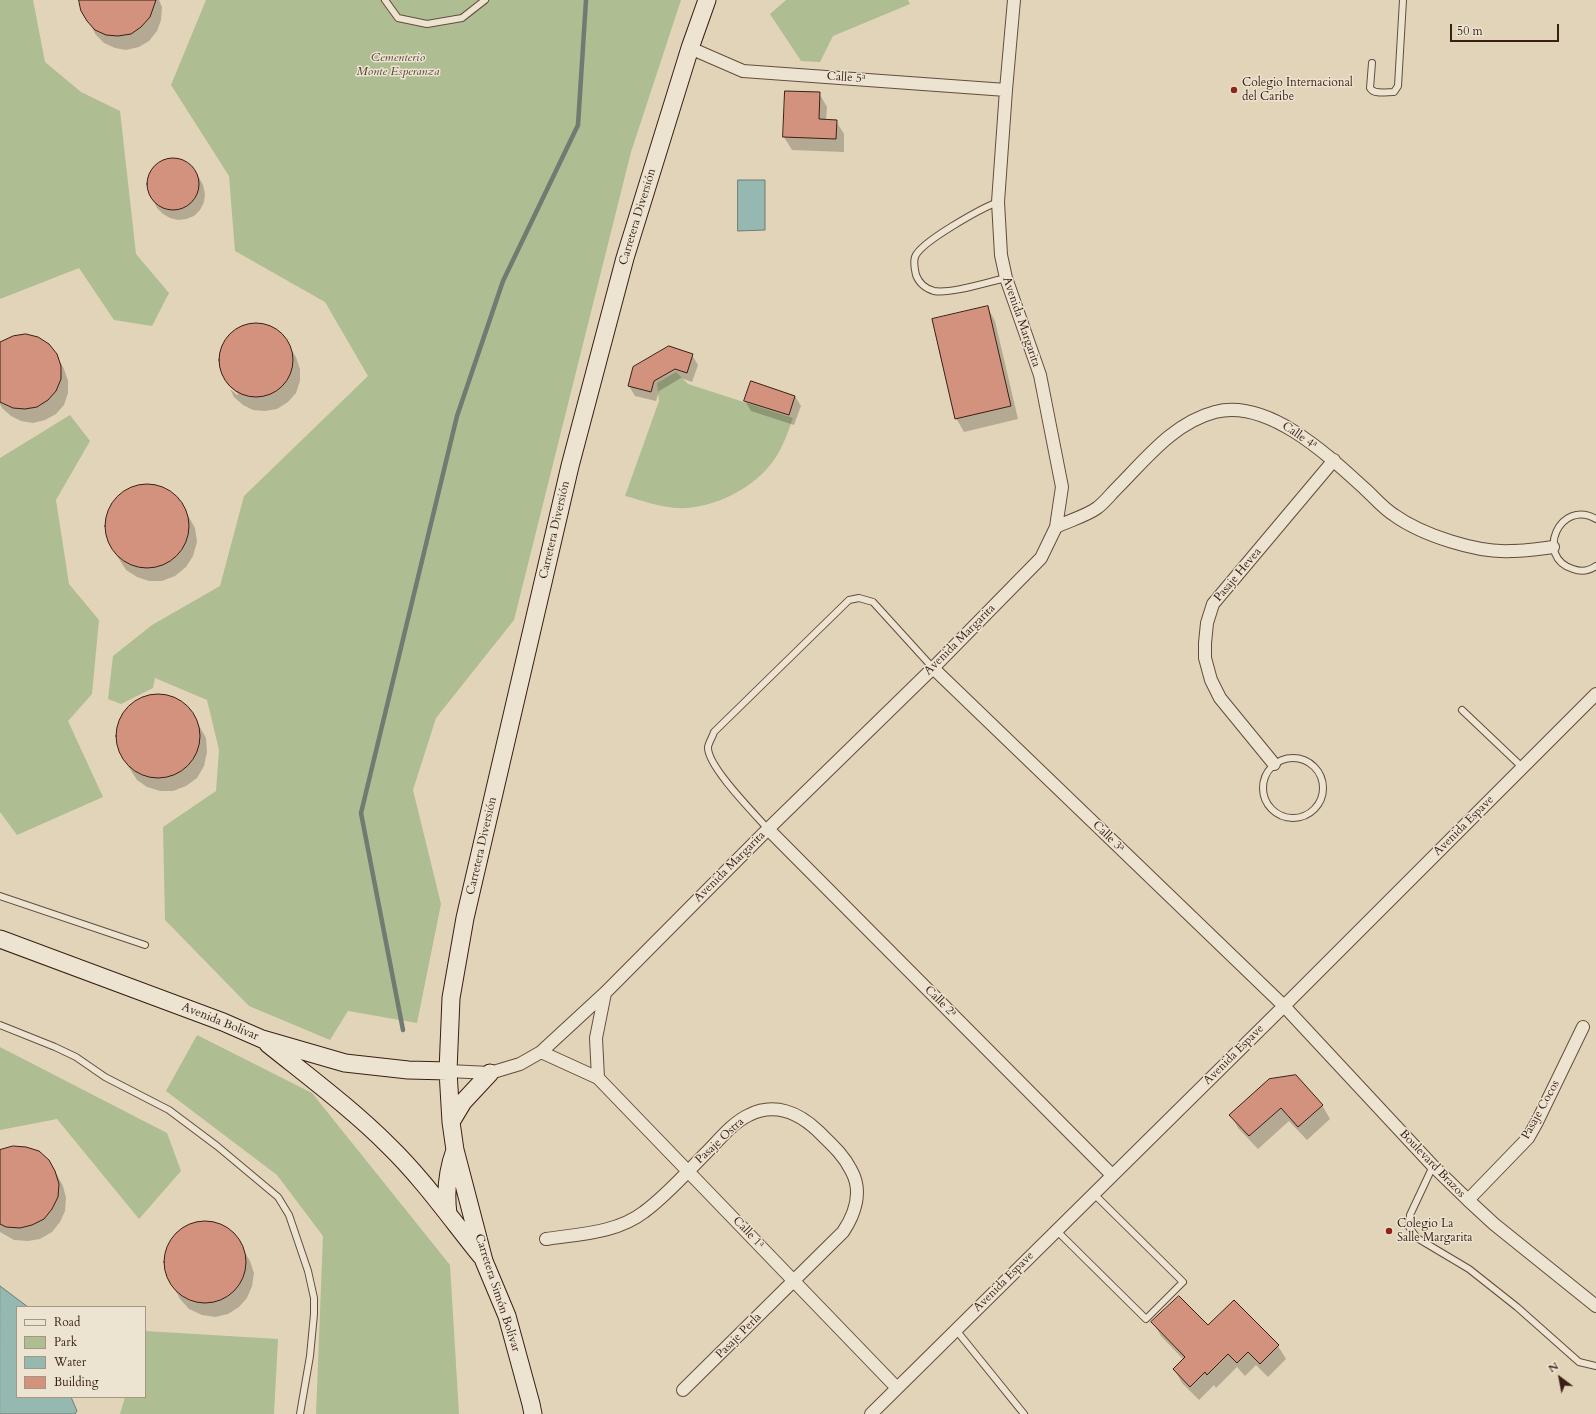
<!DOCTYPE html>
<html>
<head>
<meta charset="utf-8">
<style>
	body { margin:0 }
	#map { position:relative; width:1596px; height:1414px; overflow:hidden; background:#e2d4b8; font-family:Cardo,serif }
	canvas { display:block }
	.legend { position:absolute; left:16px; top:1306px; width:130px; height:92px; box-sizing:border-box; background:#ece3d1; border:1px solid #a59585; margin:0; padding:5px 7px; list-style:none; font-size:12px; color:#3a1f14 }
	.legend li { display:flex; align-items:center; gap:8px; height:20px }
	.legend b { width:20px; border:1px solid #a59585 }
	.north { position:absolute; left:1540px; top:1358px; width:40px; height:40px; -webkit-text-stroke:3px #ece3d1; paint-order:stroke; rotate:328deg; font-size:11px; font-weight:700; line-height:16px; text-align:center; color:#3a1f14 }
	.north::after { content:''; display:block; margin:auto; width:14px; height:18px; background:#3a1f14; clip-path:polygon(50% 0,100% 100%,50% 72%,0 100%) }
	.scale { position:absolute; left:1450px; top:24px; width:109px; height:18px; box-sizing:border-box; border:2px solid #3a1f14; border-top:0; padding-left:5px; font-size:12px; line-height:14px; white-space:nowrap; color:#3a1f14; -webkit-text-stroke:3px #ece3d1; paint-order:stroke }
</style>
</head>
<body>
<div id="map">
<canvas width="1596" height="1414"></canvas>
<ul class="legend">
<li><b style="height:5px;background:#ece3d1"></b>Road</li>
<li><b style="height:11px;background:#afbd92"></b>Park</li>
<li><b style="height:11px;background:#95b8b1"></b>Water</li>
<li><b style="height:11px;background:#d2927e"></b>Building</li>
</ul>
<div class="north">N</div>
<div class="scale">50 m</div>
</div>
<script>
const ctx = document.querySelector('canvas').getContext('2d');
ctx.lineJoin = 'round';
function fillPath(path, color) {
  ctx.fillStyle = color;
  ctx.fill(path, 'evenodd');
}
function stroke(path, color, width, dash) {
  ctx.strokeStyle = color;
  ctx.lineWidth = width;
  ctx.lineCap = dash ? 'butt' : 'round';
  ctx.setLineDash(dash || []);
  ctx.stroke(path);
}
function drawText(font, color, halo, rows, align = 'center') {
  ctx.font = font + ' Cardo,serif';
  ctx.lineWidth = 3;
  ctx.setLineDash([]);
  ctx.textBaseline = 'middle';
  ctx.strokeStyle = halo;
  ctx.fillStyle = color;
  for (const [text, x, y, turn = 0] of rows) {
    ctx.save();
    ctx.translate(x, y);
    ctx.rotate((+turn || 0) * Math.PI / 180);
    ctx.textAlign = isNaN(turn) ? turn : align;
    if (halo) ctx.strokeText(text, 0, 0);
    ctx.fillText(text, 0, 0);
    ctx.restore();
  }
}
const green = new Path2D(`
	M0 0H33L45 62 81 92 120 111 136 254 169 293 152 326 114 320 79 268 0 299Z
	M206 0H681L631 152 514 620 436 718 413 790 441 904 417 1023 348 1011 330 1040 249 1006 165 920 163 827 216 791 219 750 207 700 155 678 153 688 121 704 108 699 113 656 152 625 220 586 244 496 368 376 325 302 235 251 229 176 171 85Z
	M786 0H908L910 4 833 36 820 62 801 61 770 14Z
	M676 372 688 384 793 418C788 432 783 447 774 460 754 489 711 510 676 508 659 507 641 500 625 496L659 401 657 383Z
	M70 415 90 441 56 500 69 584 99 620 92 694 68 721 103 797 17 835 0 812V458Z
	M197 1035 312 1093 450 1265 459 1414H316L323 1236 277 1175 166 1091Z
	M0 1047 167 1133 181 1171 139 1219 57 1119 0 1130Z
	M145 1331 278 1339 274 1414H120L125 1397H145Z`);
const water = new Path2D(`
	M738 180H765V230L738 231Z
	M0 1286 28 1307H17V1397H71L77 1411 75 1414H0Z`);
const shadow = new Path2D(`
	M80 0H159L162 7 161 20 157 31 149 41 139 47 126 50 115 48 104 43 96 35 88 21Z
	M819 93 827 107 826 120 836 121 844 134V152L792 150 784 137Z
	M170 159H178L186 162 193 167 203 185 205 194 204 202 200 210 194 216 186 219 178 220 170 218 163 214 157 208 148 189V181L150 173 155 167 162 162Z
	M988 308 995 321 1018 419 964 432 956 418Z
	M258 324 270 327 281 333 296 357 300 369V381L296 393 288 402 277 409 265 411 253 410 243 405 234 397 230 389 237 395 238 394 227 384 221 372 219 360 221 349 226 338 235 330 246 325Z
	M0 344 56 355 64 369 68 381V393L64 405 56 414 45 420 33 423 21 421 11 416 2 408 0 404Z
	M692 355 698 365 692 382 681 378 659 391 656 401 635 396 629 386Z
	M795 396 801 406 794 425 751 411 745 401Z
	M143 484 157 486 170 491 180 501 195 528 197 542 193 556 186 567 175 576 162 581H149L137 577 126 570 110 545 106 532V519L110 507 118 496 130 488Z
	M154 695 168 696 181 702 191 711 206 738 207 752 204 766 197 778 186 786 173 791H160L147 787 137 780 121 755 117 742V729L121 717 129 706 140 698Z
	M1270 1079 1322 1105 1330 1119 1307 1140 1289 1121 1258 1149 1238 1128 1231 1115Z
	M0 1151 55 1171 63 1186 66 1198 65 1211 60 1222 52 1232 40 1239 28 1241 14 1240 0 1232Z
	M201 1222 214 1223 225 1228 235 1236 250 1261 254 1273 252 1286 247 1298 239 1307 228 1314 215 1317 202 1315 189 1309 180 1299 166 1272 165 1258 169 1245 177 1234 188 1226Z
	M1153 1322 1208 1327 1278 1346 1286 1359 1268 1377 1256 1365 1245 1376 1237 1367 1216 1388 1214 1385 1199 1400 1182 1383 1174 1369 1184 1360 1161 1336Z`);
const stream = new Path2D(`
	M403 1030 361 813 457 416 503 281 578 125 586 0`);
const building = new Path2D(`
	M79 0H156L150 17 141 27 131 34 118 36 106 35 95 30 87 21 81 11Z
	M785 91 820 92 819 119 837 120 836 139 783 137Z
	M147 184a26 26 0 1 1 52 0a26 26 0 1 1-52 0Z
	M988 306 1011 406 955 419 932 319Z
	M219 360a37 37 0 1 1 74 0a37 37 0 1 1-74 0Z
	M26 334 38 337 49 344 57 354 61 366V379L56 391 48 400 37 407 25 409 13 408 0 402V342L13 336Z
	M669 346 693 354 687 373 675 369 654 381 651 392 628 386 633 367Z
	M751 381 795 396 789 415 744 401Z
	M105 526a42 42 0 1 1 84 0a42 42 0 1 1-84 0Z
	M116 736a42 42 0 1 1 84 0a42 42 0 1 1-84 0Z
	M1296 1075 1323 1105 1298 1127 1281 1108 1249 1136 1229 1115 1269 1079Z
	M13 1146 26 1147 39 1151 49 1160 55 1171 59 1184 58 1197 52 1209 44 1219 32 1225 20 1228 6 1227 0 1224V1150Z
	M164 1262a41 41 0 1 1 82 0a41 41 0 1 1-82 0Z
	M1179 1296 1208 1325 1234 1300 1279 1345 1260 1364 1248 1352 1237 1363 1228 1354 1207 1375 1205 1372 1190 1387 1173 1369 1185 1357 1151 1322Z`);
const lane = new Path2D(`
	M385 0 398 18 427 24 462 18 485 0
	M1372 63 1370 88C1374 95 1386 92 1394 92L1398 86 1403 0
	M998 202C982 208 920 242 915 257 913 263 915 270 916 275 919 283 926 289 934 291 951 294 988 282 1006 278
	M1596 519C1560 498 1534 557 1573 569 1581 572 1589 571 1596 566
	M1462 710 1522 767
	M1263 788a30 30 0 1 1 60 0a30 30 0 1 1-60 0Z
	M768 829C754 813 707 766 708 747 709 742 713 736 714 732L849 600 859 598 873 602 933 668
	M0 896 145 945
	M0 1025 55 1047 76 1057 105 1077 169 1110 217 1146 278 1197 289 1215 308 1271 314 1298V1314L310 1356 300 1414
	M1433 1166 1410 1215 1409 1227 1417 1238 1469 1269 1517 1307 1579 1362 1596 1366
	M1056 1230 1146 1319 1183 1282 1094 1194
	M956 1330 1024 1414`);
const street = new Path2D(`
	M690 48 743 71 1006 90
	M1056 527C1068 521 1086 516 1097 508 1104 503 1110 495 1116 489 1145 460 1173 423 1215 412 1268 398 1329 456 1365 489 1374 497 1383 508 1394 515 1422 535 1477 553 1511 551 1525 551 1539 549 1553 547
	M933 668 1284 1006 1433 1166 1468 1200 1494 1224 1596 1306
	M1274 764 1220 698 1211 680 1205 658V643L1207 623 1213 604 1334 460
	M768 829 1112 1175
	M541 1052 598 1078 897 1388
	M448 1071 490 1073 520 1064 541 1052 605 993 768 829 933 668 1041 558 1056 527 1062 487 1040 375 1006 278 1001 255 998 202 1006 90 1014 0
	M598 1078 596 1038 605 993
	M1468 1200 1528 1138 1537 1122 1583 1027
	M546 1239C579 1234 617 1233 644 1212 666 1196 687 1172 706 1153 719 1140 732 1123 749 1115 775 1102 799 1113 818 1131 830 1143 843 1154 851 1170 863 1191 855 1214 843 1232L683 1390
	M871 1414 1284 1006 1596 694`);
const secondary = new Path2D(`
	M0 939 223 1022 262 1039 345 1063 408 1070 448 1071
	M268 1044C309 1077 352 1109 389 1146 423 1179 451 1219 481 1256
	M451 1122 463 1102 490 1073
	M448 1214C445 1191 447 1172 455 1150
	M533 1414 531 1404 507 1316 484 1261 455 1150 451 1122 448 1071 451 998 465 918 570 466 625 258 690 48 707 0`);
const markers = [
	[1234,90,4,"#8f2418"],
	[1389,1231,4,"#8f2418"]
];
const parkNames = [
	["Cementerio",398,58],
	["Monte Esperanza",398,72]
];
const streetNames = [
	["Calle 5ª",846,78,4],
	["Carretera Diversión",638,217,-73],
	["Avenida Margarita",1021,322,71],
	["Calle 4ª",1299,436,34],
	["Carretera Diversión",555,530,-77],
	["Pasaje Hevea",1238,575,-50],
	["Avenida Margarita",960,640,-45],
	["Avenida Espave",1464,826,-45],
	["Calle 3ª",1108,837,44],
	["Carretera Diversión",482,846,-77],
	["Avenida Margarita",730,867,-45],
	["Calle 2ª",940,1002,45],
	["Avenida Bolívar",220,1022,22],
	["Avenida Espave",1234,1055,-45],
	["Pasaje Cocos",1541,1110,-61],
	["Pasaje Ostra",720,1141,-43],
	["Boulevard Brazos",1432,1164,46],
	["Calle 1ª",748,1233,46],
	["Avenida Espave",1004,1282,-45],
	["Carretera Simón Bolívar",497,1293,72],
	["Pasaje Perla",739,1336,-45]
];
const poiNames = [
	["Colegio Internacional",1242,83],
	["del Caribe",1242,97],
	["Colegio La",1397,1224],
	["Salle Margarita",1397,1238]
];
fillPath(green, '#afbd92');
fillPath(water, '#95b8b1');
stroke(water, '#717b72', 1);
fillPath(shadow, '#0003');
stroke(stream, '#717b72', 4.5);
fillPath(building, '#d2927e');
stroke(building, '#3a1f14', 1);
stroke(lane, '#644c3d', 8);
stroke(street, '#644c3d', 14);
stroke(secondary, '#3a1f14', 19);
stroke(lane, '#ece3d1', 6);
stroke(street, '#ece3d1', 12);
stroke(secondary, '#ece3d1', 17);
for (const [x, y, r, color] of markers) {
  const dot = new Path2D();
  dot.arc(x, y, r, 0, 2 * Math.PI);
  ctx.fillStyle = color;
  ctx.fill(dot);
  stroke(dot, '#ece3d1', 1.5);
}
drawText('italic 12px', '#574634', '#ece3d1', parkNames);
drawText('12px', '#3a1f14', '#ece3d1', streetNames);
drawText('12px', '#3a1f14', '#ece3d1', poiNames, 'left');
</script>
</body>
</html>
